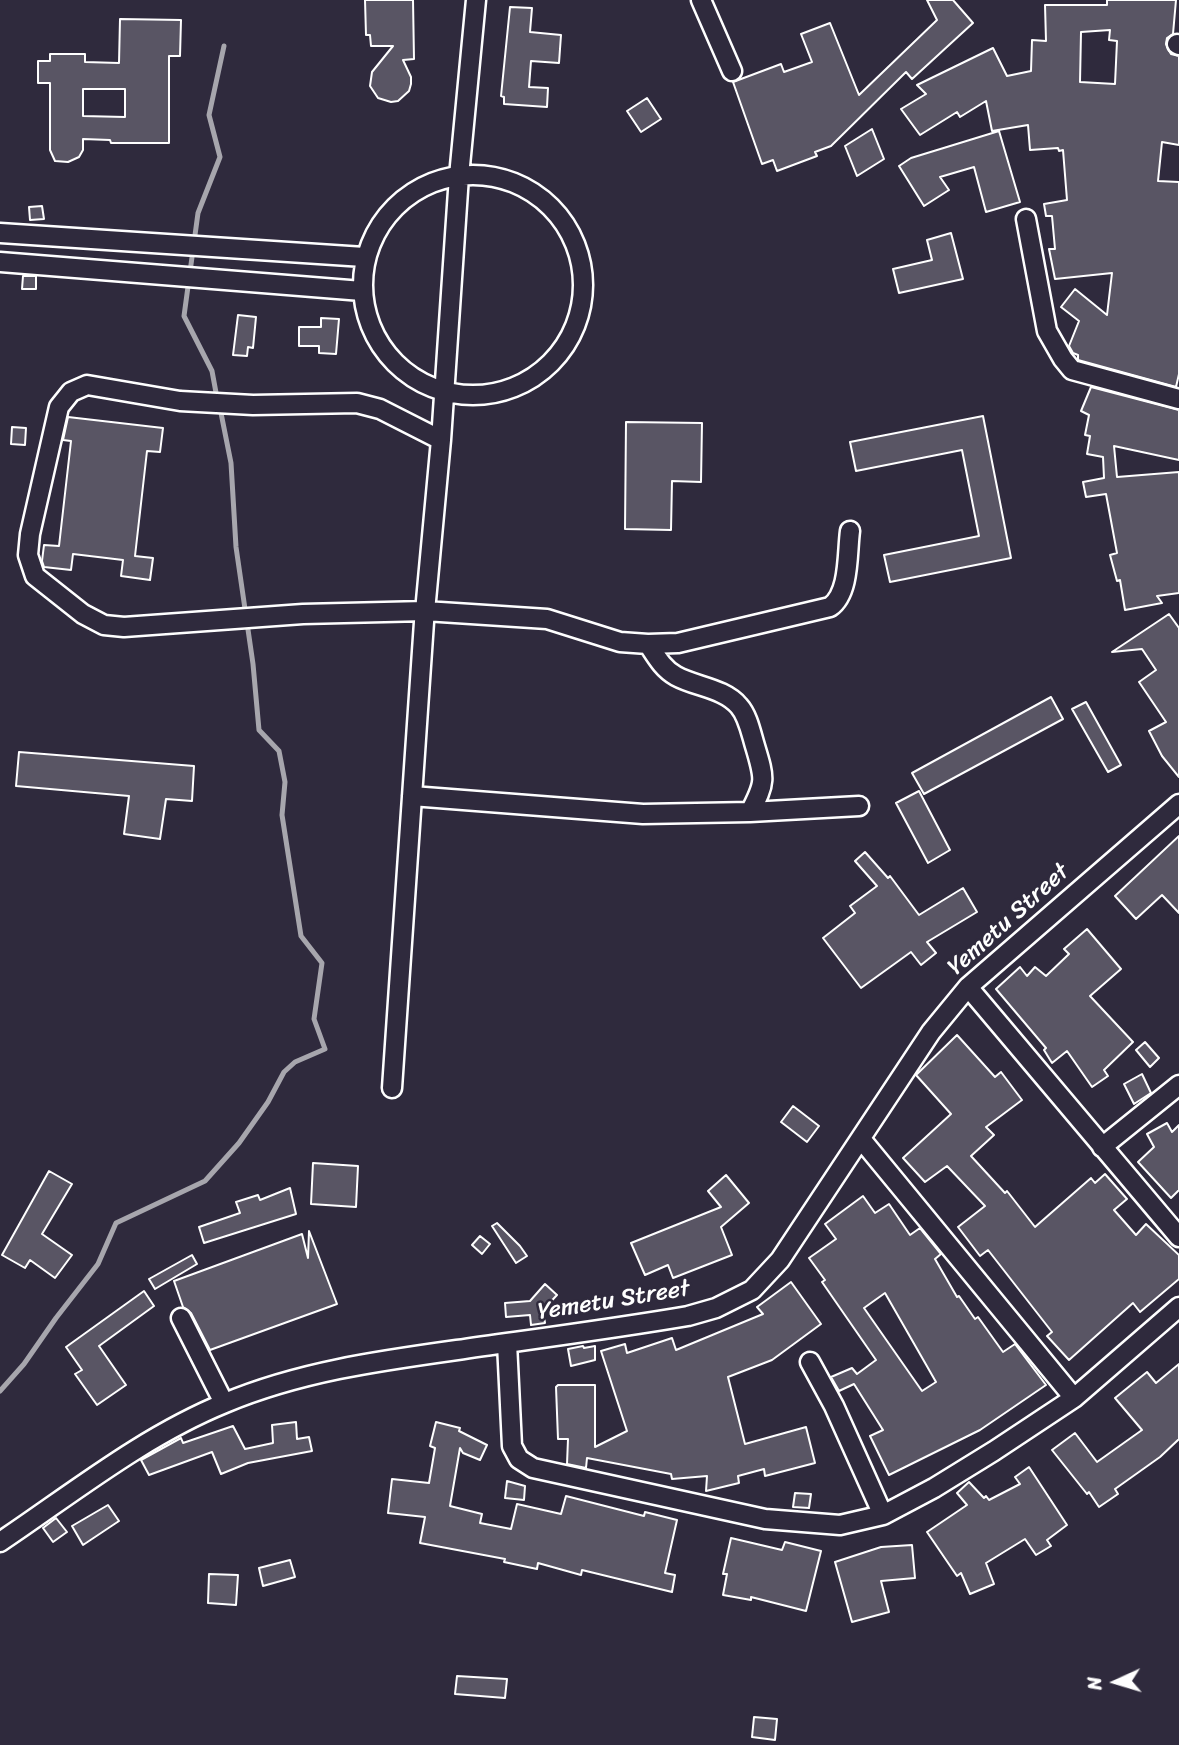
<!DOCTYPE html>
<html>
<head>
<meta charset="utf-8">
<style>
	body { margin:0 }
	#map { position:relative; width:1179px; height:1745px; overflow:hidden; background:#2f2a3d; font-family:Sriracha,sans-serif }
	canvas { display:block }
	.north { position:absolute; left:1081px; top:1647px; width:70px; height:70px; -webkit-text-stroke:5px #2f2a3d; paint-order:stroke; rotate:266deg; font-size:19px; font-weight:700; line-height:28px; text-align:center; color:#fff }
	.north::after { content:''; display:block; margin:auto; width:24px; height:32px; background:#fff; clip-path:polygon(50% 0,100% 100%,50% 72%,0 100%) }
</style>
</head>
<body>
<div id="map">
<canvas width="1179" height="1745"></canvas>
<div class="north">N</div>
</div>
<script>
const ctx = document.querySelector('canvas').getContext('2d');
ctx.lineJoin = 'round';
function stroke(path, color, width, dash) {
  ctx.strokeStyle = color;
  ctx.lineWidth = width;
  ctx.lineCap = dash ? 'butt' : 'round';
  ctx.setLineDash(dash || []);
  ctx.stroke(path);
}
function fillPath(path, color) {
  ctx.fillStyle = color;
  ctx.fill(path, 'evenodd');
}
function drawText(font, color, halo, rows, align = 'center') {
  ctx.font = font + ' Sriracha,sans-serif';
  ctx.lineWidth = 5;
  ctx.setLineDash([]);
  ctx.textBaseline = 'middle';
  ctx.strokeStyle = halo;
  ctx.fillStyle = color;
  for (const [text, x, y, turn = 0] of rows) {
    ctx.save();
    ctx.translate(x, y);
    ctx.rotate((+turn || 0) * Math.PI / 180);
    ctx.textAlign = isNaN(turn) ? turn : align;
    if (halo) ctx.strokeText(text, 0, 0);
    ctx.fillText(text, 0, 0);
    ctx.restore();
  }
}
const stream = new Path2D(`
	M217 398 212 371 184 316 198 213 220 157 209 115 224 46
	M0 1391 24 1364 56 1318 98 1264 116 1223 205 1181 239 1143 268 1102 284 1072 295 1062 325 1049 314 1019 322 963 301 936 282 815 285 782 279 751 259 730 253 664 236 547 231 463 220 408`);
const building = new Path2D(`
	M365 0H413L414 59 403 60 411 77V84L409 91 398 101 391 102 378 98 370 86 372 72 393 46H371L370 35H366Z
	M927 0H953L973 23 912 79 906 72 831 146 815 152 817 156 777 171 773 160 762 164 733 82 781 64 784 72 812 62 801 34 830 23 859 95 937 20Z
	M1107 0H1176L1173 34 1167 38 1166 44 1171 54 1179 56V145L1162 142 1158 181 1179 182V374L1176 387 1078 360V355L1073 353 1069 346 1079 321 1061 307 1075 289 1107 315 1112 273 1055 279 1049 249H1055L1052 216H1046L1044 204 1067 200 1063 150 1059 151 1058 148 1030 150 1028 125 992 131 986 101 960 117 957 112 920 135 901 109 926 94 917 85 993 48 1007 76 1031 71 1032 40 1046 41 1045 5H1107ZM1110 30 1109 40 1117 41 1115 84 1080 82 1081 32Z
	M510 7 532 8 530 32 561 35 559 63 531 61 529 87 548 88 547 107 504 104V97L501 96Z
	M120 19 181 20 180 56H169V143H111L110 140 83 139V150L79 157 68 162 55 161 50 150V83H38V61H50V54H85V62L119 63ZM83 89H125V117L83 116Z
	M647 98 661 119 641 132 627 111Z
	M872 129 884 159 857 176 845 146Z
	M999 131 1020 202 986 212 974 167 940 177 949 190 924 206 899 166 911 158Z
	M42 206 44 219 30 220 29 207Z
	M951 233 963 279 899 293 893 269 932 260 927 240Z
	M23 276H36V289H22Z
	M238 315 256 317 253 348 248 347 247 356 233 355Z
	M321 318 339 319 336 354 319 353V346H299V327H321Z
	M1091 387 1179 410V460L1114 446 1117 477 1179 472V593L1157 596 1162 603 1125 610 1120 580 1117 581 1110 555 1117 553 1106 494 1086 497 1083 482 1104 478 1103 457 1087 454 1090 436 1085 435 1089 415 1081 411Z
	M983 416 1011 558 890 582 884 555 979 536 962 450 856 471 850 442Z
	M68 417 163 428 160 452 147 451 135 556 153 558 150 580 121 576 123 560 73 554 71 570 44 567 42 561 44 545 59 546 71 441 63 440Z
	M626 422 702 423 701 482 672 481 671 530 625 529Z
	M12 427 26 428 25 445 11 444Z
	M1169 614 1179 628V777L1162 756 1149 731 1166 722 1139 682 1156 670 1142 649 1112 652Z
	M1051 697 1063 719 924 794 912 773Z
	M1086 702 1121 765 1108 772 1072 709Z
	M19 752 194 766 192 801 166 799 160 839 124 834 129 796 16 786Z
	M919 791 950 850 928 863 896 803Z
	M1179 836V913L1162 895 1136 919 1115 896Z
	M865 852 888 878 890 876 919 915 963 888 977 912 927 942 936 953 921 965 911 952 861 988 823 938 855 913 850 906 877 886 855 861Z
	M1087 929 1121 969 1090 996 1133 1042 1104 1070 1108 1076 1092 1087 1067 1051 1052 1063 1044 1050 1046 1048 996 989 1020 967 1027 976 1035 967 1046 976 1069 954 1064 949Z
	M957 1035 995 1077 1001 1072 1022 1100 986 1127 994 1135 971 1156 1005 1193 1007 1191 1035 1227 1091 1178 1095 1183 1105 1174 1127 1199 1114 1210 1136 1235 1146 1224 1179 1255V1279L1140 1312 1133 1303 1069 1360 1047 1336 1052 1332 988 1250 980 1256 958 1227 985 1206 947 1166 925 1182 903 1158 951 1114 916 1075Z
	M1145 1042 1159 1058 1150 1067 1136 1050Z
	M1142 1074 1151 1093 1134 1104 1124 1084Z
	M793 1106 819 1126 807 1142 781 1122Z
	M1167 1123 1172 1132 1179 1125V1190L1171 1198 1138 1162 1154 1147 1147 1134Z
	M313 1163 358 1166 356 1207 311 1204Z
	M49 1171 72 1184 42 1234 72 1255 55 1278 30 1260 25 1268 2 1255Z
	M726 1175 749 1203 721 1227 732 1255 673 1278 668 1265 645 1275 631 1243 721 1207 708 1191Z
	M290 1188 296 1214 204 1243 199 1227 240 1213 236 1202 258 1195 260 1200Z
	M863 1196 875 1213 889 1204 910 1235 920 1228 941 1254 935 1259 957 1297 959 1296 975 1319 978 1317 1003 1352 1015 1344 1046 1385 980 1430 889 1475 870 1436 883 1430 854 1384 839 1391 831 1377 852 1368 857 1374 876 1360 822 1282 825 1280 809 1258 836 1239 825 1224ZM885 1293 936 1382 922 1391 864 1308Z
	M497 1223 520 1246 527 1256 516 1263 492 1226Z
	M309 1231 337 1304 210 1350 191 1313 183 1307 174 1281 302 1234 308 1258Z
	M480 1236 490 1244 482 1254 472 1245Z
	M192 1255 197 1264 155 1289 149 1279Z
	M791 1282 821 1324 772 1360 728 1377 745 1444 806 1427 815 1463 765 1476 764 1469 738 1476 739 1483 706 1491 707 1476 672 1479 671 1474 587 1458 586 1468 567 1464 568 1439H558L556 1387 558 1385H595V1447L627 1431 601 1351 625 1344 627 1353 672 1338 676 1350 763 1314 757 1307Z
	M545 1284 557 1295 543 1310 545 1323 531 1325 530 1315 506 1317 505 1303 530 1301Z
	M144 1291 154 1306 99 1346 126 1385 97 1405 75 1374 82 1370 66 1347Z
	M583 1346 584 1348 595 1346V1360L571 1366 568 1349Z
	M1179 1364V1439L1160 1457 1115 1489 1118 1494 1099 1507 1089 1492 1087 1494 1052 1450 1075 1433 1097 1462 1142 1430 1115 1398 1147 1372 1156 1383Z
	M296 1422 297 1439 309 1437 312 1451 248 1463 221 1474 212 1452 149 1475 141 1460 181 1438 183 1443 233 1426 245 1449 273 1443 272 1425Z
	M436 1422 460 1428 459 1431 487 1445 480 1460 463 1453 460 1448 450 1506 482 1514 480 1523 511 1529 517 1504 561 1514 566 1496 644 1516 645 1512 677 1520 665 1573 675 1575 672 1592 582 1570 581 1575 538 1563 537 1569 504 1562 505 1559 420 1543 425 1517 388 1513 392 1479 429 1483 435 1448 430 1446Z
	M1029 1467 1067 1525 1047 1540 1051 1546 1036 1555 1025 1539 986 1563 994 1584 970 1594 961 1573 957 1576 927 1532 967 1505 957 1493 969 1482 984 1498 986 1496 989 1500 1020 1484 1015 1477Z
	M507 1481 525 1486 524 1500 505 1498Z
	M795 1493 811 1494 809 1508 793 1507Z
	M108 1505 119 1521 83 1545 72 1526Z
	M56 1518 67 1532 53 1542 43 1528Z
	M731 1538 782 1550 785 1542 821 1551 806 1611 751 1597V1600L723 1595 727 1574H723Z
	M912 1545 915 1578 881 1581 889 1612 852 1622 835 1562 881 1547Z
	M290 1560 295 1577 263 1586 259 1568Z
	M209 1574 238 1575 236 1605 208 1603Z
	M457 1676 507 1679 505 1698 455 1694Z
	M754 1717 777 1719 775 1740 752 1737Z`);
const minor = new Path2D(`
	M701 0 732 71
	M1177 44 1179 45
	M363 285a110 110 0 1 1 220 0a110 110 0 1 1-220 0Z
	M1026 219 1047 331 1063 359 1072 370 1179 399
	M0 233 364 257
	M0 262 362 291
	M441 440 380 409 357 403 253 405 180 401 87 385 71 392 59 407 30 534 28 555 35 576 83 614 104 625 124 627 303 614 425 611 547 619 620 642 648 644 678 643 830 607C850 593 847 553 850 531
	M648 644C656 656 663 669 676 676 696 687 724 688 739 706 748 716 751 733 755 746 765 779 766 782 750 812
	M412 796 643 814 750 812 859 806
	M968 987 1179 1237
	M392 1088 424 622 441 440 459 176 476 0
	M861 1139 1074 1398
	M1102 1147 1179 1085
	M181 1318 224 1403
	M507 1343 512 1446 519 1459 533 1468 765 1519 840 1525 883 1515 934 1488 994 1451 1074 1398 1179 1307
	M810 1362 834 1406 883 1515
	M0 1542C73 1493 144 1436 225 1403 299 1372 378 1361 457 1350 534 1339 612 1329 688 1316L716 1308 752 1290 780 1260 931 1032 968 987 1179 804`);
const streetNames = [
	["Yemetu Street",1009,920,-42],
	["Yemetu Street",614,1301,-9]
];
stroke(stream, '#a7a6ad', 5);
fillPath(building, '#595564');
stroke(building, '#fff', 2);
stroke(minor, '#fff', 23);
stroke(minor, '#2f2a3d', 18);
drawText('24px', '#fff', '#2f2a3d', streetNames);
</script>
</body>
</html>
